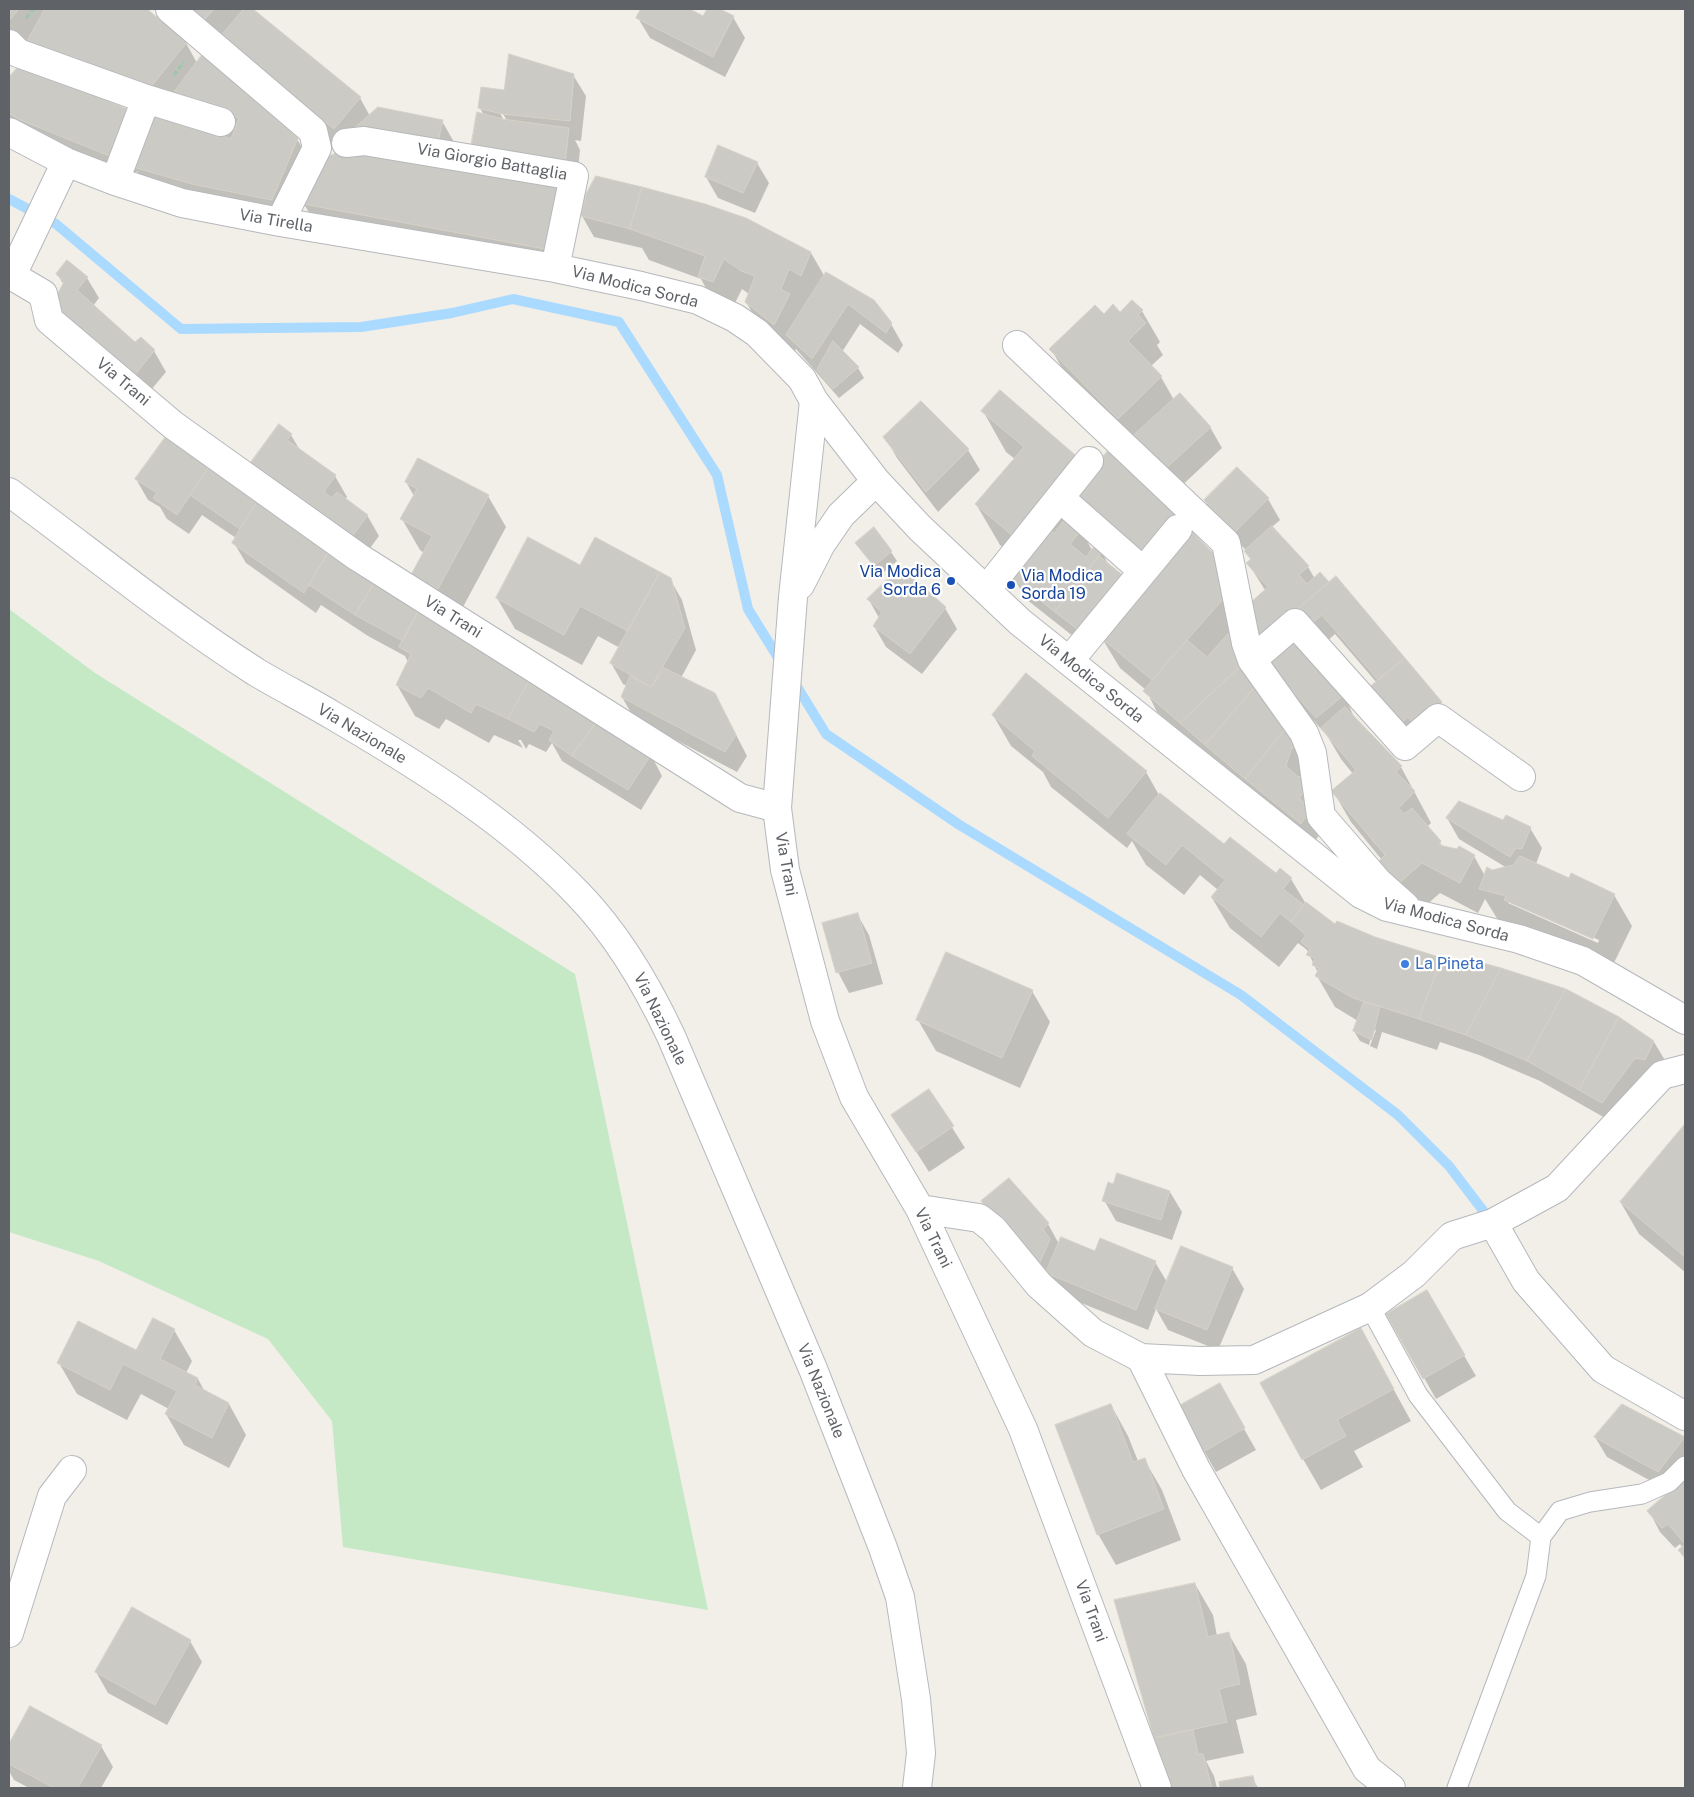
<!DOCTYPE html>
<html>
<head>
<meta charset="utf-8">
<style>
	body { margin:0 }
	#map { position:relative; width:1694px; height:1797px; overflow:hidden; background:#f1efe8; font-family:"Public Sans",sans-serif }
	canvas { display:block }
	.frame { position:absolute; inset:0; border:10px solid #5f6368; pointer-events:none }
</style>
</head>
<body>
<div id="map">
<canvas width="1694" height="1797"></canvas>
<div class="frame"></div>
</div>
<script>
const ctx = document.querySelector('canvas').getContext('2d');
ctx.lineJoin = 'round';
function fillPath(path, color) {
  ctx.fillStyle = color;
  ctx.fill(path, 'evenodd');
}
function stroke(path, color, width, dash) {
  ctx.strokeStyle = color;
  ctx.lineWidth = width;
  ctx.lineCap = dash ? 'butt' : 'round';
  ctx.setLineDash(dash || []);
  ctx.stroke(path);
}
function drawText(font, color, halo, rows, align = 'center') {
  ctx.font = font + ' "Public Sans",sans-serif';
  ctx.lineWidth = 4.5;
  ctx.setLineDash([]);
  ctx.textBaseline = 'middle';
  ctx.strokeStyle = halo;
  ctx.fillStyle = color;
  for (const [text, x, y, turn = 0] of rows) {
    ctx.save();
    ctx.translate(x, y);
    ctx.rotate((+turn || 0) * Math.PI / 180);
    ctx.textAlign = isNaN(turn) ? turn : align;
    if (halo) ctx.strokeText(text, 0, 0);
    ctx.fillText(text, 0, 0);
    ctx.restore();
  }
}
const green = new Path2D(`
	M9 609 95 673 575 974 708 1610 343 1547 332 1421 268 1339 99 1261 9 1232Z`);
const shadow = new Path2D(`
	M9 9H145L186 43 197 63 297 139 315 170 289 230 153 198 137 171 130 188 9 132V75L10 78 131 112 154 114 9 40Z
	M171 9H241L243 12 245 9H251L360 98 370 116 442 121 454 142 449 164 486 170 484 115 480 108 505 92 573 75 586 96 581 141 575 140 580 150 567 280 322 235 304 204 344 152ZM500 108 507 121H504L498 109Z
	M643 9H687L704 17 708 9H717L733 17 745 38 725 77 650 38 638 18Z
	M757 163 769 183 755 213 718 198 706 177Z
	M582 216 811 253 825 277 891 324 903 345 898 353 860 324 842 352 858 368 864 378 839 398 796 349 792 355 764 333 746 302 749 294 742 289 730 313 717 308 701 279 649 260 642 248 594 237Z
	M57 274 87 278 99 298 93 306 135 344 154 351 166 372 145 397 72 337 54 302 64 285Z
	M1142 311 1160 342 1157 345 1163 355 1151 366 1161 377 1174 400 1210 427 1222 448 1176 491 1069 380 1051 349 1104 316Z
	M983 411 1080 460 1178 515 1242 629 1231 641 1299 741 1303 771 1300 778 1322 831 1313 844 1157 712 1146 690 1120 668 1103 640 1093 652 1026 599 1014 578 1024 566 1000 545 976 504 1015 459 1006 452ZM1081 530 1150 576 1124 577 1109 566 1102 552 1092 550Z
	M291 435 301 452 335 476 347 497 345 499 367 515 379 536 362 559 250 465Z
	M167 437 651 755 662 776 641 810 562 761 552 743 546 752 529 744 526 749 521 740H518L523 748 494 735 489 743 446 719 439 729 415 716 397 685 408 662 405 656 368 636 321 605 316 613 246 563 234 543 236 538 202 515 189 534 167 519 160 507 148 500 136 479Z
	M885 437 968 450 980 470 938 512 897 458Z
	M406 482 488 496 506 527 456 620 412 575 424 553 420 550 402 519 414 496Z
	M1268 499 1280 520 1272 527 1308 567 1315 579 1320 574 1329 584 1336 578 1441 703 1453 723 1428 745 1421 737 1408 748 1377 683 1335 634 1322 646 1354 717 1401 767 1431 823 1427 827 1444 848 1474 856 1485 876 1507 868 1459 839 1447 818 1504 822 1530 828 1542 848 1536 864 1570 880 1614 895 1632 926 1611 969 1498 920 1485 899 1478 913 1440 893 1415 915 1382 860 1351 822 1333 791 1353 774 1341 759 1328 737 1280 682 1265 590 1248 563 1251 561 1247 551 1217 521 1205 501ZM1508 900 1599 940 1598 943 1508 903Z
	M856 543 891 552 897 561 880 575Z
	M581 567 670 579 682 600 696 650 681 678 726 715 747 756 737 772 634 718 622 697 627 686 623 684 611 663 620 648 598 636 582 665 515 629 497 598Z
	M901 569 945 608 957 629 922 674 886 647 874 626 879 618 869 600Z
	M993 715 1146 772 1159 795 1225 846 1276 875 1280 870 1291 879 1306 904 1335 926 1374 938 1654 1042 1666 1062 1614 1123 1540 1081 1479 1055 1440 1042 1437 1050 1382 1032 1377 1049 1370 1046 1376 1030H1373L1369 1045 1360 1041 1354 1031 1358 1021 1335 1007 1317 976 1318 973 1307 950 1298 943 1279 967 1230 928 1212 898 1218 890 1200 875 1184 895 1146 865 1132 841 1127 848 1051 787 1043 772 1011 746Z
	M857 914 869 935 883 984 849 993 838 972Z
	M1032 991 1050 1022 1020 1088 936 1051 918 1020Z
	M929 1091 965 1148 929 1172 893 1115Z
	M1685 1126V1272L1639 1234 1621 1203Z
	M1009 1180 1048 1224 1059 1244 1095 1253 1155 1262 1167 1282 1232 1268 1244 1289 1218 1350 1168 1330 1156 1309 1148 1330 1059 1294 994 1222 982 1202Z
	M1170 1192 1182 1212 1172 1240 1116 1221 1104 1200Z
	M1427 1292 1476 1376 1436 1399 1388 1314Z
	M174 1330 192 1361 186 1373 198 1379 205 1392 229 1404 246 1435 229 1468 184 1445 166 1414 169 1409 141 1394 127 1420 77 1394 59 1363 137 1352Z
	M1361 1330 1411 1421 1354 1451 1363 1467 1321 1490 1303 1459Z
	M1219 1385 1256 1450 1216 1472 1179 1407Z
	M1111 1405 1128 1436 1138 1461 1144 1459 1162 1490 1181 1540 1116 1565 1098 1534Z
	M1623 1406 1685 1439V1474L1674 1490 1685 1480V1559L1680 1550 1683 1548 1680 1544 1675 1548 1660 1532 1649 1511 1671 1492 1607 1457 1595 1437Z
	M1195 1584 1213 1615 1217 1636 1228 1633 1246 1664 1257 1715 1236 1720 1244 1753 1206 1761 1214 1776 1217 1788H1174L1156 1738Z
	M132 1609 190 1641 202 1662 167 1725 108 1693 96 1672Z
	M30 1708 101 1746 113 1767 101 1788H29L14 1780 9 1771V1747Z
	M1252 1777 1258 1788H1221L1220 1783Z`);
const stream = new Path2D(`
	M9 199 56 224 181 329 361 327 452 313 513 299 619 322 717 475 748 609 782 664
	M793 680 826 734 958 824 1241 995 1398 1115 1449 1166 1491 1221`);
const building = new Path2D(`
	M9 9H19L9 21Z
	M45 9H147L187 42 150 88 27 42Z
	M190 9H214L204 20Z
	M244 9H253L361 97 334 129 221 36Z
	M641 9H690L703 16 707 9H720L734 16 713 57 636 18Z
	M509 54 574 74 570 121 502 114 478 108 481 87 504 90Z
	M202 55 298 138 272 200 192 184 133 167 153 112 231 139 239 118 172 95Z
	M21 64 132 111 112 157 18 119 9 113V77Z
	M378 107 443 120 438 142 355 128Z
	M477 112 502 119 569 128 565 165 471 147Z
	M718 145 758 162 743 193 705 177Z
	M340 152 562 181 550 250 303 204 317 173 329 156Z
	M596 176 642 187 630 229 581 216 586 194Z
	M642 187 705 204 746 218 811 252 801 276 789 269 781 289 790 294 774 325 745 302 755 276 741 271 724 259 713 282 698 277 705 256 630 229Z
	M67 260 88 277 77 290 135 342 141 337 155 350 133 377 59 316 62 313 53 302 64 282 56 274Z
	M826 272 874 300 892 323 886 333 848 304 812 359 786 335Z
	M1132 300 1143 310 1138 315 1146 323 1128 341 1162 376 1118 419 1049 349 1095 305 1104 314 1113 304 1120 312Z
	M833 341 859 367 833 389 817 370Z
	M1000 390 1081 460 1014 537 975 504 1024 447 981 411Z
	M1180 393 1211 427 1163 471 1132 437Z
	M921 401 969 449 926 492 883 437Z
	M279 424 292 434 287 440 336 475 324 492 332 498 337 492 368 515 350 539 249 465Z
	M167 435 209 467 177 515 153 498 157 493 135 479Z
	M1112 446 1179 514 1144 557 1072 494Z
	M418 458 489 495 438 589 411 575 432 536 400 519 417 489 405 482Z
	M209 467 257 502 240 529 190 495Z
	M1237 467 1269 498 1235 532 1204 500Z
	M257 502 329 551 304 593 232 543Z
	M1067 517 1082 529 1070 544 1086 557 1095 545 1103 551 1055 612 1012 578 1050 530 1054 533Z
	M1272 526 1309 566 1299 575 1307 584 1320 572 1329 582 1256 645 1250 603 1268 587 1246 563 1251 559 1244 551Z
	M874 527 892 551 874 566 855 543Z
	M1188 528 1218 558 1224 598 1152 680 1100 637Z
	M528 537 580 565 595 537 660 572 628 631 580 606 564 635 496 598Z
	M329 551 376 580 355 615 309 585Z
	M1099 556 1125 577 1081 632 1055 612Z
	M901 567 946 607 910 654 873 626 882 612 867 599Z
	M660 572 671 578 685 628 651 687 610 663Z
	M1336 576 1405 658 1378 680 1322 615 1309 626 1296 611Z
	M376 580 420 608 403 641 355 615Z
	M420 608 531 678 508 719 476 704 471 713 428 688 421 698 396 685 411 654 399 647Z
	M1228 634 1242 665 1180 723 1143 691 1187 640 1207 657Z
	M1294 637 1344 695 1316 718 1266 661Z
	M1405 658 1442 702 1415 725 1408 717 1396 728 1365 691Z
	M1242 665 1255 687 1205 745 1180 723Z
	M664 668 715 693 736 735 725 752 621 697 630 676 651 687Z
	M1026 673 1147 771 1108 818 1032 756 1035 751 992 715Z
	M531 678 598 720 572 756 549 740 554 731 540 724 534 732 508 719Z
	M1255 687 1287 727 1245 779 1205 745Z
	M1345 707 1402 766 1396 772 1415 791 1399 808 1404 814 1412 808 1441 841 1439 845 1457 849 1459 846 1475 855 1460 883 1422 863 1397 885 1375 865 1385 855 1331 791 1356 770 1321 728Z
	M598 720 651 755 628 790 572 756Z
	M1287 727 1300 740 1291 750 1286 766 1298 777 1303 776 1305 791 1299 798 1311 809 1301 824 1245 779Z
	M1160 793 1224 844 1230 837 1276 873 1280 868 1292 878 1283 889 1304 905 1291 922 1280 913 1261 937 1211 897 1225 880 1182 845 1166 865 1127 834Z
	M1459 801 1503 820 1506 815 1531 827 1522 849 1516 848 1510 857 1446 818Z
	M1520 856 1569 878 1571 873 1615 894 1593 939 1504 900 1506 896 1479 889 1487 867 1492 870 1513 865Z
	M1306 902 1335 924 1337 921 1375 937 1442 958 1419 1019 1353 998 1315 976 1319 968 1312 965 1315 958 1306 955 1310 949 1301 942 1306 935 1291 922Z
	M858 913 872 963 836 973 822 923Z
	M946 952 1033 990 1002 1058 916 1020Z
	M1442 958 1465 964 1468 959 1501 968 1466 1035 1419 1019Z
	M1501 968 1566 989 1527 1061 1466 1035Z
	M1566 989 1619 1017 1579 1090 1527 1061Z
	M1364 1002 1380 1006 1372 1040 1353 1031Z
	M1619 1017 1654 1041 1645 1060 1635 1058 1602 1103 1579 1090Z
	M929 1089 954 1126 916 1152 891 1115Z
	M1685 1124V1257L1620 1202Z
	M1117 1173 1170 1191 1161 1220 1102 1201 1108 1182 1113 1184Z
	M1009 1178 1049 1223 1043 1229 1050 1239 1038 1267 981 1201Z
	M1061 1237 1095 1251 1100 1238 1156 1261 1136 1310 1046 1273Z
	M1181 1246 1233 1267 1207 1330 1155 1309Z
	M1427 1290 1465 1355 1423 1379 1386 1314Z
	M153 1318 175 1329 160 1359 198 1378 195 1385 229 1403 212 1438 165 1414 177 1391 123 1364 110 1390 57 1363 78 1321 136 1350Z
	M1361 1328 1394 1389 1337 1420 1346 1436 1302 1460 1260 1383Z
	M1220 1383 1245 1428 1203 1452 1177 1407Z
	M1111 1404 1133 1462 1145 1458 1164 1509 1097 1535 1055 1425Z
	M1622 1404 1685 1437 1658 1472 1594 1437Z
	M1685 1478V1558L1678 1550 1685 1544 1668 1524 1662 1528 1647 1511Z
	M1195 1583 1208 1637 1229 1632 1240 1684 1219 1689 1227 1722 1154 1738 1114 1600Z
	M132 1607 191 1640 155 1705 95 1672Z
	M30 1706 102 1745 78 1788H54L9 1764V1744Z
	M1193 1730 1198 1754H1203L1212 1788H1172L1154 1738Z
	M1253 1776 1256 1788H1220L1219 1782Z`);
const path = new Path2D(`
	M26 18 34 9
	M174 75 184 62`);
const lane = new Path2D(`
	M1370 1307 1418 1395 1507 1511 1541 1537
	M1457 1788 1536 1576 1541 1537 1560 1511 1590 1502 1642 1494 1669 1482 1685 1466`);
const street = new Path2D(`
	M170 9 313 131 317 148 280 222
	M9 44 18 53 146 99
	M9 132 66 162 115 181 182 203 280 222 555 268 641 286 698 300 735 318 757 333 802 379 814 401 876 481 920 528 1020 622 1361 894 1387 907 1519 939 1583 961 1685 1020
	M346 143 364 141 574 176 555 268
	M115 181 146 99 221 122
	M9 274 43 294 49 320 173 425 358 557 740 798 777 808
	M12 275 66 162
	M1017 345 1226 543 1246 643 1252 660 1304 733 1312 753 1321 816 1378 882 1405 906
	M814 401 793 597 777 808 785 870 825 1021 854 1097 920 1209 1023 1429 1157 1788
	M1060 498 1143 571
	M800 585 821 544 841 515 876 481
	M986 590 1089 461
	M1252 660 1295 623 1405 746 1438 718 1521 777
	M1069 661 1178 529
	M920 1209 979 1218 993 1229 1039 1285 1093 1333 1141 1358 1200 1361 1254 1360 1370 1307 1414 1274 1452 1236 1493 1223 1557 1188 1662 1075 1685 1069
	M1493 1223 1526 1281 1603 1369 1685 1416
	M1141 1358 1196 1469 1367 1769 1391 1788
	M9 1633 52 1496 72 1470`);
const secondary = new Path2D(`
	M9 492C91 552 170 617 256 672 281 687 307 700 332 715 419 766 508 821 578 894 618 935 647 985 671 1036L813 1369 883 1548 900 1597 916 1699 921 1753 917 1788`);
const markers = [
	[951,581,5,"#1a4fb4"],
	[1011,585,5,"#1a4fb4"],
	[1405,964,5,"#3f7fe0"]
];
const streetNames = [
	["Via Giorgio Battaglia",492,162,10],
	["Via Tirella",276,221,10],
	["Via Modica Sorda",635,287,14],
	["Via Trani",123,382,40],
	["Via Trani",453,617,32],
	["Via Modica Sorda",1091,679,39],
	["Via Nazionale",362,734,31],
	["Via Trani",786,864,80],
	["Via Modica Sorda",1446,920,15],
	["Via Nazionale",660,1019,64],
	["Via Trani",933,1238,64],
	["Via Nazionale",821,1391,68],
	["Via Trani",1091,1611,70]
];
const transitNames = [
	["Via Modica",941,572],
	["Sorda 6",941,590],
	["Via Modica",1021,576,"left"],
	["Sorda 19",1021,594,"left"]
];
const shopNames = [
	["La Pineta",1415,964]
];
fillPath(green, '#c5e8c5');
fillPath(shadow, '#0003');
stroke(stream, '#aadaff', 10);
fillPath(building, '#cccac5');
stroke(building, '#d6d1c6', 1);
stroke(lane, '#b5b8bc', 21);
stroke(street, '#b5b8bc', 30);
stroke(secondary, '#b6babf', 30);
stroke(path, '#9cc7a9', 3, [5, 2.5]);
stroke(lane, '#fff', 19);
stroke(street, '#fff', 28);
stroke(secondary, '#fff', 28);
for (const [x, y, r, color] of markers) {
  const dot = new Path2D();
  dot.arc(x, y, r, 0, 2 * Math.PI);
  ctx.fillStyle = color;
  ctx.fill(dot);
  stroke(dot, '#fff', 2);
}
drawText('16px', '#5f6368', '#fff', streetNames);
drawText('16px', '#164399', '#fff', transitNames, 'right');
drawText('16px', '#366cbe', '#fff', shopNames, 'left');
</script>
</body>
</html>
